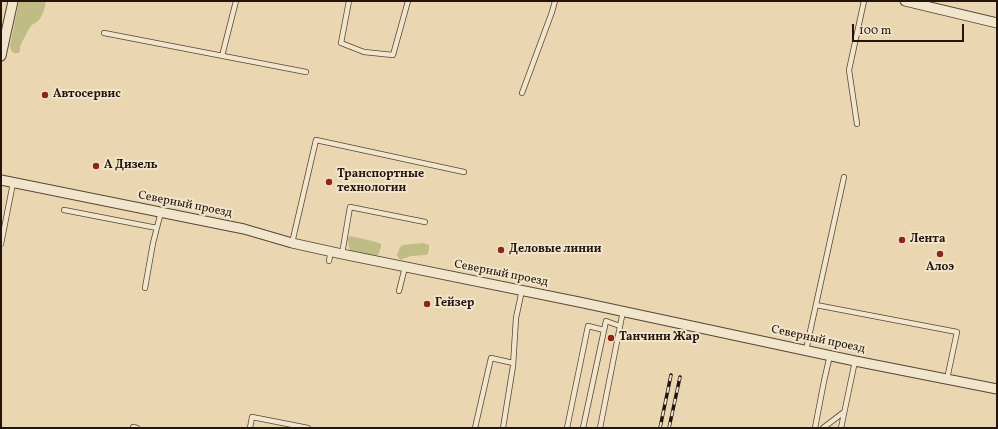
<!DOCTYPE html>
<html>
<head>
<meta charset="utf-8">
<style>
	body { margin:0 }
	#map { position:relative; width:998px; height:429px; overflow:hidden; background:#ead7b1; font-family:Vollkorn,serif }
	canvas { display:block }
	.frame { position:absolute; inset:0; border:2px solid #23140e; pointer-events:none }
	.scale { position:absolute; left:852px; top:24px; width:112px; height:18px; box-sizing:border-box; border:2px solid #23140e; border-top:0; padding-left:5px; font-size:12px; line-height:14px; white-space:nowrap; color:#23140e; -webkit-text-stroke:3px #f1e5cc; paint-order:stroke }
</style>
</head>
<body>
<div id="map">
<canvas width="998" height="429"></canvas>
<div class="frame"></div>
<div class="scale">100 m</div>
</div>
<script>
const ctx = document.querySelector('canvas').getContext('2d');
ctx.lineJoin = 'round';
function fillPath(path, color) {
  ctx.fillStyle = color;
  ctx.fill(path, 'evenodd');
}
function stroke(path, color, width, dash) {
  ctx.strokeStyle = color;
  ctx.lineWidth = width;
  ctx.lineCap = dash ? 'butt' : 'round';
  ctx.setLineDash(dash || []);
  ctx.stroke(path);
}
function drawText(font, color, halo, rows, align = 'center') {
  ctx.font = font + ' Vollkorn,serif';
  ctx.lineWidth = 4;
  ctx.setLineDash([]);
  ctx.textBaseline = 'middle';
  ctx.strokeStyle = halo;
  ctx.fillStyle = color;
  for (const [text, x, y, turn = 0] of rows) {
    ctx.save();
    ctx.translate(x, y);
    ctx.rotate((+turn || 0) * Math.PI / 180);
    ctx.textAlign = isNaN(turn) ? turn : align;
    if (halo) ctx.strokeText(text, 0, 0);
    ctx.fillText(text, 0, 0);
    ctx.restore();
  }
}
const green = new Path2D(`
	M19 1H46C45 7 43 16 38 21 36 23 32 24 30 27L20 46V52C14 55 11 52 10 46Z
	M351 236 376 242 381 244V247L378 255 375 256 350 251 348 242 347 239 348 237Z
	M423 243 429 245V248L428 254 425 255 411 256 400 260 397 255 400 247 403 245Z`);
const service = new Path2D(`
	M349 1 341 43 364 52 393 55 408 1
	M104 33 306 72
	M222 56 236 1
	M522 93 552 12 555 1
	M857 124 849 70 864 1
	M64 210 157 228
	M292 243 316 140 464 172
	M1 244 13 183
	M342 254 350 207 425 222
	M329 261 331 251
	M145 288 153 243 161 212
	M399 291 405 267
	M816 305 957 332 947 379
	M806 350 844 177
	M133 427 137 428
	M250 428 252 417 308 428
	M475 428 491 358 513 363
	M503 428 513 366 516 318 522 290
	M567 428 588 326 604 330
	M583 428 606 321 620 326
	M600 428 623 311
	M815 428 824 381 830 355
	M823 428 844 412
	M841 428 855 361`);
const minor = new Path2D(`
	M905 1 997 23
	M1 56 13 1
	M1 180 244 229 292 243 342 254 579 302 855 361 997 389`);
const rail = new Path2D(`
	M660 428 671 375
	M669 428 680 377`);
const markers = [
	[45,95,4,"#8f2418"],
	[96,166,4,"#8f2418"],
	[329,182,4,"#8f2418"],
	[902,240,4,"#8f2418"],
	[501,250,4,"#8f2418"],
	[940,254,4,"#8f2418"],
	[427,304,4,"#8f2418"],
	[611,338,4,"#8f2418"]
];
const poiNames = [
	["Автосервис",53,95],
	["А Дизель",104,166],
	["Транспортные",337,175],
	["технологии",337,189],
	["Лента",910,240],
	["Деловые линии",509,250],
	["Алоэ",940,268,"center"],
	["Гейзер",435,304],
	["Танчини Жар",619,338]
];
const streetNames = [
	["Северный проезд",185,205,11],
	["Северный проезд",501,274,11],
	["Северный проезд",818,340,12]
];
fillPath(green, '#bfbc86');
stroke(service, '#554537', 6);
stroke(minor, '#554537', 11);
stroke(service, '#f1e5cc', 4.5);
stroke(minor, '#f1e5cc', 9);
stroke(rail, '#23140e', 3.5);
stroke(rail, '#f1e5cc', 2, [6]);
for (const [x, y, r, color] of markers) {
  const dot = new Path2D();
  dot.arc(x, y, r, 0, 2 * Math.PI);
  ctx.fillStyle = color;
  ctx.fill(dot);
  stroke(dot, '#f1e5cc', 1.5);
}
drawText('bold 12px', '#23140e', '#f1e5cc', poiNames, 'left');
drawText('12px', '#23140e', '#f1e5cc', streetNames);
</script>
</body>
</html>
